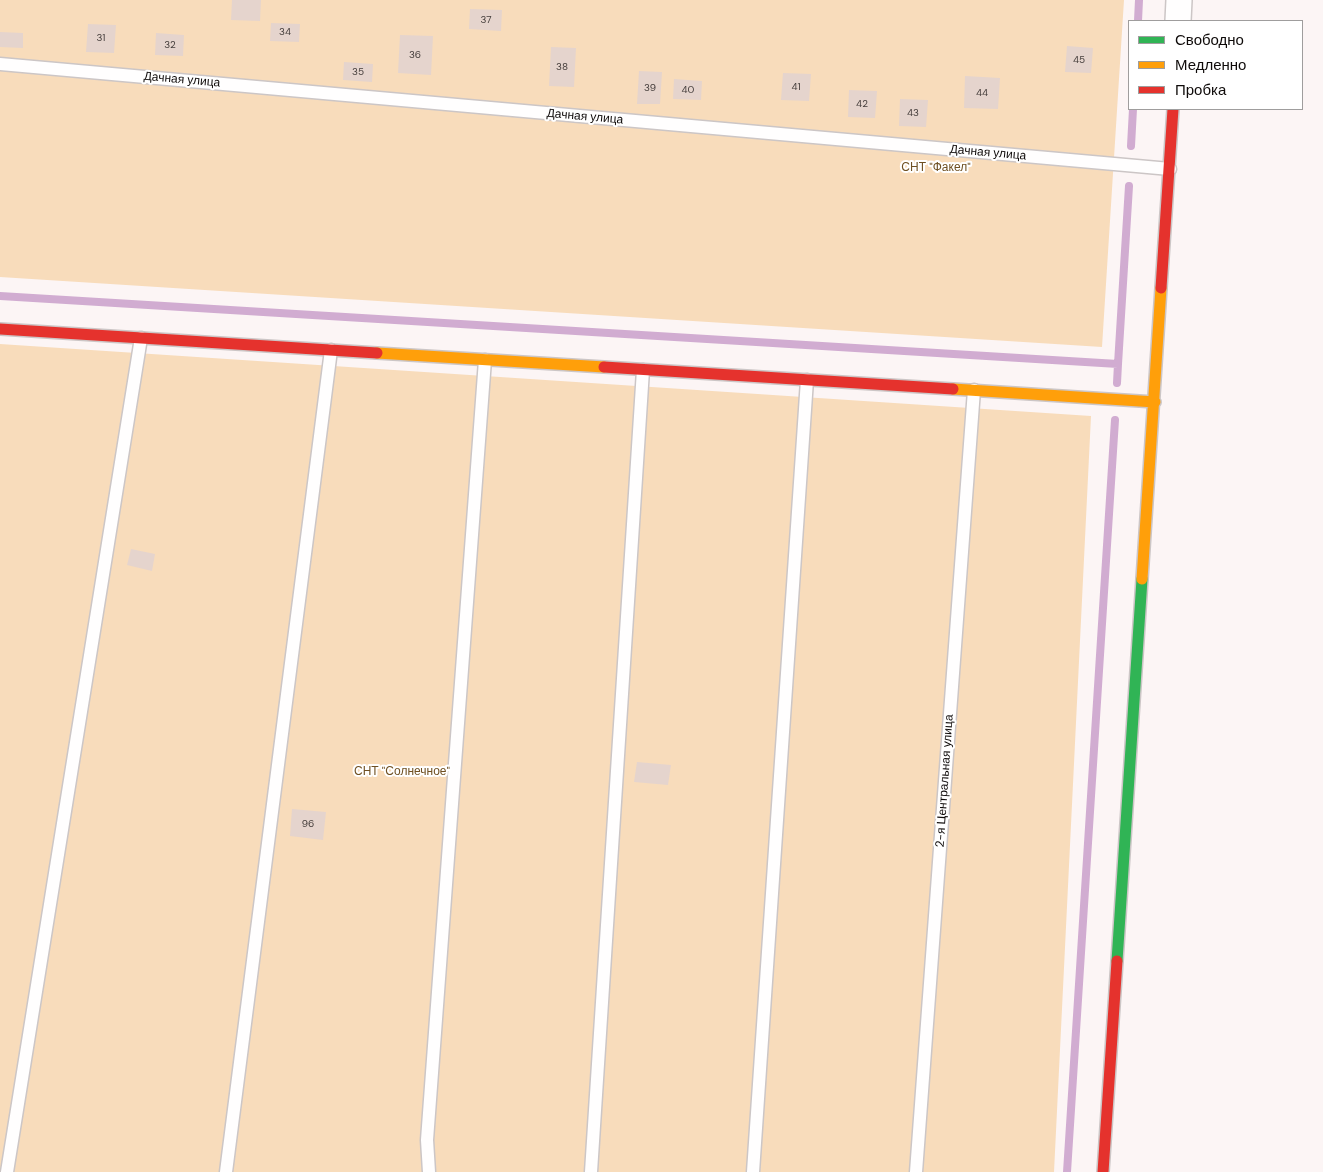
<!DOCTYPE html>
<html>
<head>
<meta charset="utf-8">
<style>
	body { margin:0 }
	#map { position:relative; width:1323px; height:1172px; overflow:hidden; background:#fcf5f5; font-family:"DM Sans",sans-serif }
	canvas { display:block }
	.legend { position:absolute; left:1128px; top:20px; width:175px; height:90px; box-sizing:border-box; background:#fff; border:1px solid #9f9d9d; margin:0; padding:6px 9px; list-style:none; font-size:15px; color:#0f0b0a }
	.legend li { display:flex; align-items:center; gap:10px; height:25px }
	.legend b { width:25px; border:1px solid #9f9d9d }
</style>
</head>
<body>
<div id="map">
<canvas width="1323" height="1172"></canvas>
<ul class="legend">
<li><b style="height:6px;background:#30b455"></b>Свободно</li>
<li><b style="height:6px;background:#ff9f0a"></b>Медленно</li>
<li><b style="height:6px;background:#e5322d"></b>Пробка</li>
</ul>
</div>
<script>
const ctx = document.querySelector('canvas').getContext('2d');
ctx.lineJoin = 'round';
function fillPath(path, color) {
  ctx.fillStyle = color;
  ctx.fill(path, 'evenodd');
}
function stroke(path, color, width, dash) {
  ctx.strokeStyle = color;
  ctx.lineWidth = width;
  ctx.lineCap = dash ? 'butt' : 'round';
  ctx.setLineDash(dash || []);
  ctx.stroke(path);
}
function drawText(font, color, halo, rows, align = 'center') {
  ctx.font = font + ' "DM Sans",sans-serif';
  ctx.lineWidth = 4;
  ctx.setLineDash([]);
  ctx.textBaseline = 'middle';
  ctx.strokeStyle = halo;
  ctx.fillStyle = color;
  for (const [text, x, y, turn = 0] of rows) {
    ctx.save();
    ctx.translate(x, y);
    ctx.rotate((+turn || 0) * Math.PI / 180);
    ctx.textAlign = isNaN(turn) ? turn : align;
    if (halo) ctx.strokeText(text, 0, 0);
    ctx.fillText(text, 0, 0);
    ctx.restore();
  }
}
const green = new Path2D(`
	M0 0H1124L1102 347 0 277Z
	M0 344 1091 416 1054 1172H0Z`);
const stream = new Path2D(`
	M1138 21 1139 0
	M1131 146 1133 109
	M0 296 1118 364 1117 383
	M1118 364 1129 186
	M1067 1172 1115 420`);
const building = new Path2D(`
	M232 0H261L260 21 231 20Z
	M470 9 502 10 501 31 469 29Z
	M271 23 300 24 299 42 270 41Z
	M88 24 116 25 114 53 86 52Z
	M0 32 23 33V48L0 47Z
	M156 33 184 35 183 56 155 55Z
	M400 35 433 36 431 75 398 73Z
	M1067 46 1093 48 1091 73 1065 72Z
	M551 47 576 48 574 87 549 86Z
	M344 62 373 64 372 82 343 80Z
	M639 71 662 72 660 104H637Z
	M783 73 811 74 809 101 781 100Z
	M965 76 1000 78 998 109 964 108Z
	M674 79 702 81 701 100 673 99Z
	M849 90 877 91 875 118 848 117Z
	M900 99 928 100 926 127 899 126Z
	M131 549 155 554 152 571 127 565Z
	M637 762 671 765 668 785 634 782Z
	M292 809 326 812 323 840 290 836Z`);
const lane = new Path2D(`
	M0 64 1170 169
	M7 1172 141 338
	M226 1172 331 350
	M429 1172 427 1140 485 360
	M591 1172 643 370
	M753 1172 807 380
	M916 1172 974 390`);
const street = new Path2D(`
	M1178 21 1179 0`);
const fast = new Path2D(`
	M1117 961 1142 579`);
const slow = new Path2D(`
	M377 353 604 367
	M953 389 1155 402
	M1142 579 1161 288`);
const jam = new Path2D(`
	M1161 288 1173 109
	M0 329 377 353
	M604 367 953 389
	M1103 1172 1117 961`);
const numberNames = [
	["37",486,20],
	["34",285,32],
	["31",101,38],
	["32",170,45],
	["36",415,55],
	["45",1079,60],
	["38",562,67],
	["35",358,72],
	["41",796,87],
	["39",650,88],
	["40",688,90],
	["44",982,93],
	["42",862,104],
	["43",913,113],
	["96",308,824]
];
const streetNames = [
	["Дачная улица",182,80,5],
	["Дачная улица",585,117,5],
	["Дачная улица",988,153,5],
	["2-я Центральная улица",945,781,-86]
];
const parkNames = [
	["СНТ \"Факел\"",936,168],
	["СНТ \"Солнечное\"",402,772]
];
fillPath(green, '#f8dcbb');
stroke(stream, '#d1acd1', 8);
fillPath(building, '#e5d4cd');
stroke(lane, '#ccc6c6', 15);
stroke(street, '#ccc6c6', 28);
stroke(fast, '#ccc6c6', 14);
stroke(slow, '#ccc6c6', 14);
stroke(jam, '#ccc6c6', 14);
stroke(lane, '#fffefe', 12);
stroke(street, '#fffefe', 25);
stroke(fast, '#30b455', 11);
stroke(slow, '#ff9f0a', 11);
stroke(jam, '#e5322d', 11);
drawText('10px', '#443d3b', null, numberNames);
drawText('12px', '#0f0b0a', '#fff', streetNames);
drawText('12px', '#6f5022', '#fff', parkNames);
</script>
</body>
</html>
